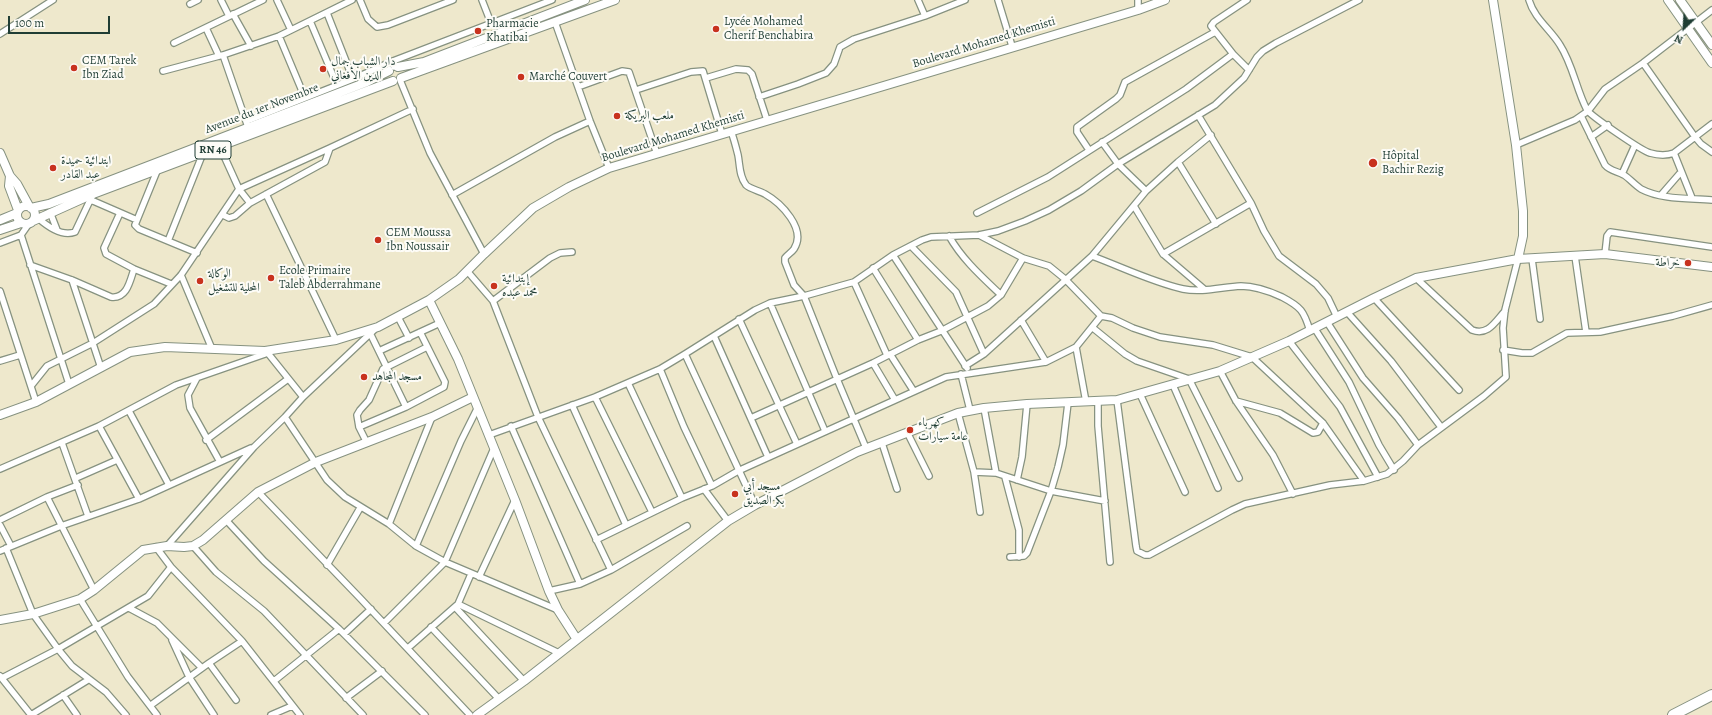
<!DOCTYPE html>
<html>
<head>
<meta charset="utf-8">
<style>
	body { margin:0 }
	#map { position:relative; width:1712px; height:715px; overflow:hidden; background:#eee8cc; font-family:Alegreya,serif }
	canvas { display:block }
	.north { position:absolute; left:1664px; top:8px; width:40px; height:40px; -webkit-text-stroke:3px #fdfcf7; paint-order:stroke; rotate:205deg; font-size:11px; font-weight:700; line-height:16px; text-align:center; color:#1f3d34 }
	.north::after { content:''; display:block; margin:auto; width:14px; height:18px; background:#1f3d34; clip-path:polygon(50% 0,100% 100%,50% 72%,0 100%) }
	.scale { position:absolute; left:8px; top:16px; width:102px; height:18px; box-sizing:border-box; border:2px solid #1f3d34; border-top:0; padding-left:5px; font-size:12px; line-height:14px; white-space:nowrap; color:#1f3d34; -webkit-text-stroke:3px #fdfcf7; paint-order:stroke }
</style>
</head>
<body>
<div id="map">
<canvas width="1712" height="715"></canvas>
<div class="north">N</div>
<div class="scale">100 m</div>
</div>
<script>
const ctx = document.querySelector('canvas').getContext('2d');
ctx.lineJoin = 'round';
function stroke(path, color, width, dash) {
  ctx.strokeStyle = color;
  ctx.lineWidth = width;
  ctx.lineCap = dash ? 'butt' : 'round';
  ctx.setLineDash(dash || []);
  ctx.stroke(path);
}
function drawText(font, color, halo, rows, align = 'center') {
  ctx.font = font + ' Alegreya,Amiri,serif';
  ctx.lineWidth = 4;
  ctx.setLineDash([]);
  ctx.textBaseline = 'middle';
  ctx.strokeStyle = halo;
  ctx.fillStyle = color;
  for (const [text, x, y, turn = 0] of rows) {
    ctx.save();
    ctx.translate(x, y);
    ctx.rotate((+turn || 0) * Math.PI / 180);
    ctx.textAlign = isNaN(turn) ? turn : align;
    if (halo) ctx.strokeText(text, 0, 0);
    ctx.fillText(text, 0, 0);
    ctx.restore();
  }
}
const street = new Path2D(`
	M221 0 229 16
	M277 0 291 30
	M360 0 368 19 377 27 388 25 453 0
	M482 0 491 23
	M918 0 925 16
	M998 0 1012 46
	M1138 0V10
	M1247 0 1214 22 1211 26 1233 54 1249 70
	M1529 0C1534 18 1551 30 1560 45 1573 65 1576 89 1587 110 1591 116 1642 151 1650 153 1657 155 1666 156 1674 153L1712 124
	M190 4 198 0
	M327 13 353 79
	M233 14 251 46
	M310 21 337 85
	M555 22 590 121 609 168
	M206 28 219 56
	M0 34 53 0
	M279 36 305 98
	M174 43 263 0
	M1643 63 1695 137 1701 144 1712 152
	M394 67 393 61 552 0
	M163 71 223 55
	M706 78 736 69 748 70 752 74 767 120
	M400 80 430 153 484 254
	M578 87 622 71 629 72 657 154
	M636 90 691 72 703 71 722 134
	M759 97 798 84 826 73 834 64 840 47 854 39 925 16 965 0
	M1198 115 1251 203 1264 231 1279 256 1316 284 1328 298 1337 317
	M1581 116 1605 165C1610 171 1617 171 1624 175 1630 179 1635 185 1641 189 1662 200 1689 198 1712 200
	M247 121 353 79 393 61
	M248 127 223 55 279 36 352 0
	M731 131C734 139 736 147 738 155 740 165 739 176 746 185 750 189 760 191 765 194 781 203 807 229 794 249 792 252 787 255 785 258V262L794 285 804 296 837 379 866 448
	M1591 137 1608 125
	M1102 142 1118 164 1146 191
	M1516 145 1575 120 1588 111 1605 89 1643 63 1712 10
	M220 147 239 189 250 203
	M1089 150 1077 132V127L1116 99 1120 95 1125 82 1215 32
	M1674 153 1692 198
	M1178 162 1216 224
	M157 171 135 225 139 229 197 253
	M1622 174 1635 145
	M266 194 336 340
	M452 195 555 137 590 121
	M1661 195 1681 172
	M91 200 137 220
	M1134 206 1163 254 1204 289
	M50 212 57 230
	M120 213 104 248 106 254 134 269 171 284
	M977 213 1048 177 1186 89 1233 54
	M223 215 229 218 235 216 250 203 325 162 330 148
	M38 218C47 226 62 237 75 232L93 194
	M21 235 69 384
	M979 235 1023 258 1049 266 1065 279 1101 316
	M949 236C962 259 981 276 1001 295
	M168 241 203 153
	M0 243 21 235 28 225
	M911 246 956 292 984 354
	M1163 254 1251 203
	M1605 254 1607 236 1610 232 1712 247
	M893 255 967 368
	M1092 256C1122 267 1152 282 1183 289 1202 293 1222 287 1241 286 1256 286 1269 291 1282 297 1301 307 1304 311 1310 331
	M1575 256 1586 332
	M1532 259 1540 319
	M30 265 72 280 111 297C127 299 130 281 134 269
	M873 268 918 340
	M468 272 493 301 538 417 611 570
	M181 275 212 349
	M1416 278 1472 330C1488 336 1495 322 1505 311
	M72 280 101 368
	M854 282 887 355
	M0 291 36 402
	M1374 298 1459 390
	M493 301 550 258 560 253 572 252
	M770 303 825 431
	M1347 312 1391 361 1441 427
	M398 317 409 338
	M739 319 797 444
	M1021 320 1046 362
	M1327 322 1363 378 1398 418 1418 445
	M1093 328 1125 354 1137 361 1189 379 1239 478
	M1315 329 1349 382 1379 445 1394 470
	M370 333 406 407
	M714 336 768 457
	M1289 341 1340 407 1378 477
	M1076 347 1086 402
	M1503 350 1522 353H1532L1567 333 1600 332 1673 316 1712 305
	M379 351 440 323
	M267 352 303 397
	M685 354 755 505
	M890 354 913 390
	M0 361 20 355
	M873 363 895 400
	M965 366 984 354 1092 256 1146 191 1178 162 1211 135
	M660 369 684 427 712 486
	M1220 371 1236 401 1273 455 1293 494
	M961 374 970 410
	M197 378 188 395 190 408 220 462
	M628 383 682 498
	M1173 385 1218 488
	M31 386 47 366 93 343 154 304 181 275 239 189 330 148 413 109
	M1140 394 1185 492
	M595 397 652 512
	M1117 400 1136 546 1137 551 1145 555H1149L1232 510 1245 504 1330 485 1364 481 1387 474 1403 461 1418 445 1484 396 1506 377 1503 328 1505 310 1518 259
	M1098 401V426L1110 562
	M1236 401 1280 413 1313 433 1318 432 1323 423
	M572 405 626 525
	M984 408 996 473
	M129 411 169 485
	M958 413 974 472 980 512
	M285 417 327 480 345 497 389 524 416 546 445 562 558 610
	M751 418 873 363 918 340 941 331 988 306 1001 295 1023 258
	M99 426 139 499
	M511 426 580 584
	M359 427 406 407 444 387 445 382 420 332
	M907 432 929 476
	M489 435 595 397 660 369 685 354 755 310 770 303 804 296 854 282 893 255 922 240 931 237 979 235 998 231 1025 221 1049 210 1081 191 1118 164 1215 105 1244 78 1257 57 1263 51 1276 43 1359 0
	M206 440 288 379
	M62 443 88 516
	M367 443 359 427 357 415 360 410 369 400 383 369 427 347
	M882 443 897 489
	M0 469 99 426 176 385 268 353
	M974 472 996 473 1051 491 1105 501
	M1005 477 1019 530V557
	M76 478 117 460
	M1017 480 1022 457 1027 404
	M704 489 728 521
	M258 492 359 597 470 715
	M47 497 94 590
	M0 520 47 497 78 485
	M226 520 264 561 339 629 425 715
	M389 524 432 417
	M0 525 11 546
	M596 540 682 498 712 486 738 471 946 377 1046 362 1076 347 1101 316 1112 318 1133 328 1160 337 1213 345 1252 357 1323 423 1364 481
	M167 546 254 447 285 417 303 397 374 330
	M193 546 216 572 264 611 363 715
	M416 546 461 441 478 407
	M156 547 171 567 242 641 300 715
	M6 548 33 614 58 649 72 666 106 692 126 715
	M0 551 61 526 139 499 251 448
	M1010 557 1024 556 1027 553 1051 491 1058 467 1063 445 1068 403
	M327 565 360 508
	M479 577 515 500
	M549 591 580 584 611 570 687 526
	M80 599 128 677 157 715
	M458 604 559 653
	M455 607 524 681
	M129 608 157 623 202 668
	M384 623 445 562 494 448
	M431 627 499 699
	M344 634 371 609
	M172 640 189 677 214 715
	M408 648 458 604 471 574
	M209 663 236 700
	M0 676 31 715
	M2 678 58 649 148 596 171 567
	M274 681 339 629
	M63 695 77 715
	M346 698 382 671
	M151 705 209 663 242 641
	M31 715 88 680
	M271 715 292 706`);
const secondary = new Path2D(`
	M1493 0 1516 145 1523 211V236L1518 259
	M0 153 10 176 17 184 29 206
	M10 176 9 186 18 210
	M429 300 458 359 515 500 549 591 558 610 576 638
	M0 415 36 402 130 352 165 347 265 351 336 340 378 327 429 300 459 279 484 254 533 208 569 187 609 168 1138 10 1165 0
	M0 620 33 614 80 599 94 590 143 550 167 546 184 547 193 546 203 540 258 492 316 462 432 417 473 397
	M477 715 524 681 728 521 755 505 857 452 958 413 984 408 1027 404 1117 400 1220 371 1289 341 1374 298 1416 278 1518 259 1605 254 1712 267`);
const primary = new Path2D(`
	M1668 0 1712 63
	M1680 0 1712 45
	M398 67 424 62 585 0
	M401 78 615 0
	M17 215a9 9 0 1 1 18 0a9 9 0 1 1-18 0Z
	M31 208 49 204 367 82 389 71
	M0 220 17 213
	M33 221 93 194 393 81
	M0 230 21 223`);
const highway = new Path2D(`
	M1673 715 1712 695`);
const markers = [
	[716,29,4,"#c8321e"],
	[478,31,4,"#c8321e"],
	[74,68,4,"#c8321e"],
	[323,69,4,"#c8321e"],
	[521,77,4,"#c8321e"],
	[617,116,4,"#c8321e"],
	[1373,163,5,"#c8321e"],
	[53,168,4,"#c8321e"],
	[378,240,4,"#c8321e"],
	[1688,263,4,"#c8321e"],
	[271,278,4,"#c8321e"],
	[200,281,4,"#c8321e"],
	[494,286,4,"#c8321e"],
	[364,377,4,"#c8321e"],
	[910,430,4,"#c8321e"],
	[735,494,4,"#c8321e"]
];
const shields = [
	[213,150,36]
];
const shieldNames = [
	["RN 46",213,150]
];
const poiNames = [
	["Lycée Mohamed",724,22],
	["Cherif Benchabira",724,36],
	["Pharmacie",486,24],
	["Khatibai",486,38],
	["CEM Tarek",82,61],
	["Ibn Ziad",82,75],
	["دار الشباب جمال",331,62],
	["الدين الأفغاني",331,76],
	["Marché Couvert",529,77],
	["ملعب البريكة",625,116],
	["Hôpital",1382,156],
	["Bachir Rezig",1382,170],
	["ابتدائية حميدة",61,161],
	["عبد القادر",61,175],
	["CEM Moussa",386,233],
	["Ibn Noussair",386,247],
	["خراطة",1680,263,"right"],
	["Ecole Primaire",279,271],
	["Taleb Abderrahmane",279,285],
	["الوكالة",208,274],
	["المحلية للتشغيل",208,288],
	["إبتدائية",502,279],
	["محمد عبده",502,293],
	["مسجد المجاهد",372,377],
	["كهرباء",918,423],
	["عامة سيارات",918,437],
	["مسجد أبي",743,487],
	["بكر الصديق",743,501]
];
const streetNames = [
	["Boulevard Mohamed Khemisti",984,43,-17],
	["Avenue du 1er Novembre",262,109,-21],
	["Boulevard Mohamed Khemisti",673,137,-17]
];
stroke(street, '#869280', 8);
stroke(secondary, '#869280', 10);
stroke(primary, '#869280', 10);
stroke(highway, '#869280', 12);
stroke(street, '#fff', 5.5);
stroke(secondary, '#fff', 8);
stroke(primary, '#fff', 8);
stroke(highway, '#fff', 10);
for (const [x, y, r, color] of markers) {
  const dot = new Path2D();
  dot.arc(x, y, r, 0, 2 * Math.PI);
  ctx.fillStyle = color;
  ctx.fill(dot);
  stroke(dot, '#fdfcf7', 1.5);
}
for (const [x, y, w] of shields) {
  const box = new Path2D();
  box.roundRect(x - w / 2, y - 9, w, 18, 3);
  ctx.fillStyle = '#fdfcf7';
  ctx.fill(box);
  stroke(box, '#1f3d34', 1);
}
drawText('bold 11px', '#1f3d34', null, shieldNames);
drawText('12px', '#1f3d34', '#fdfcf7', poiNames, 'left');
drawText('12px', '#1f3d34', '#fdfcf7', streetNames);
</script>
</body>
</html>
